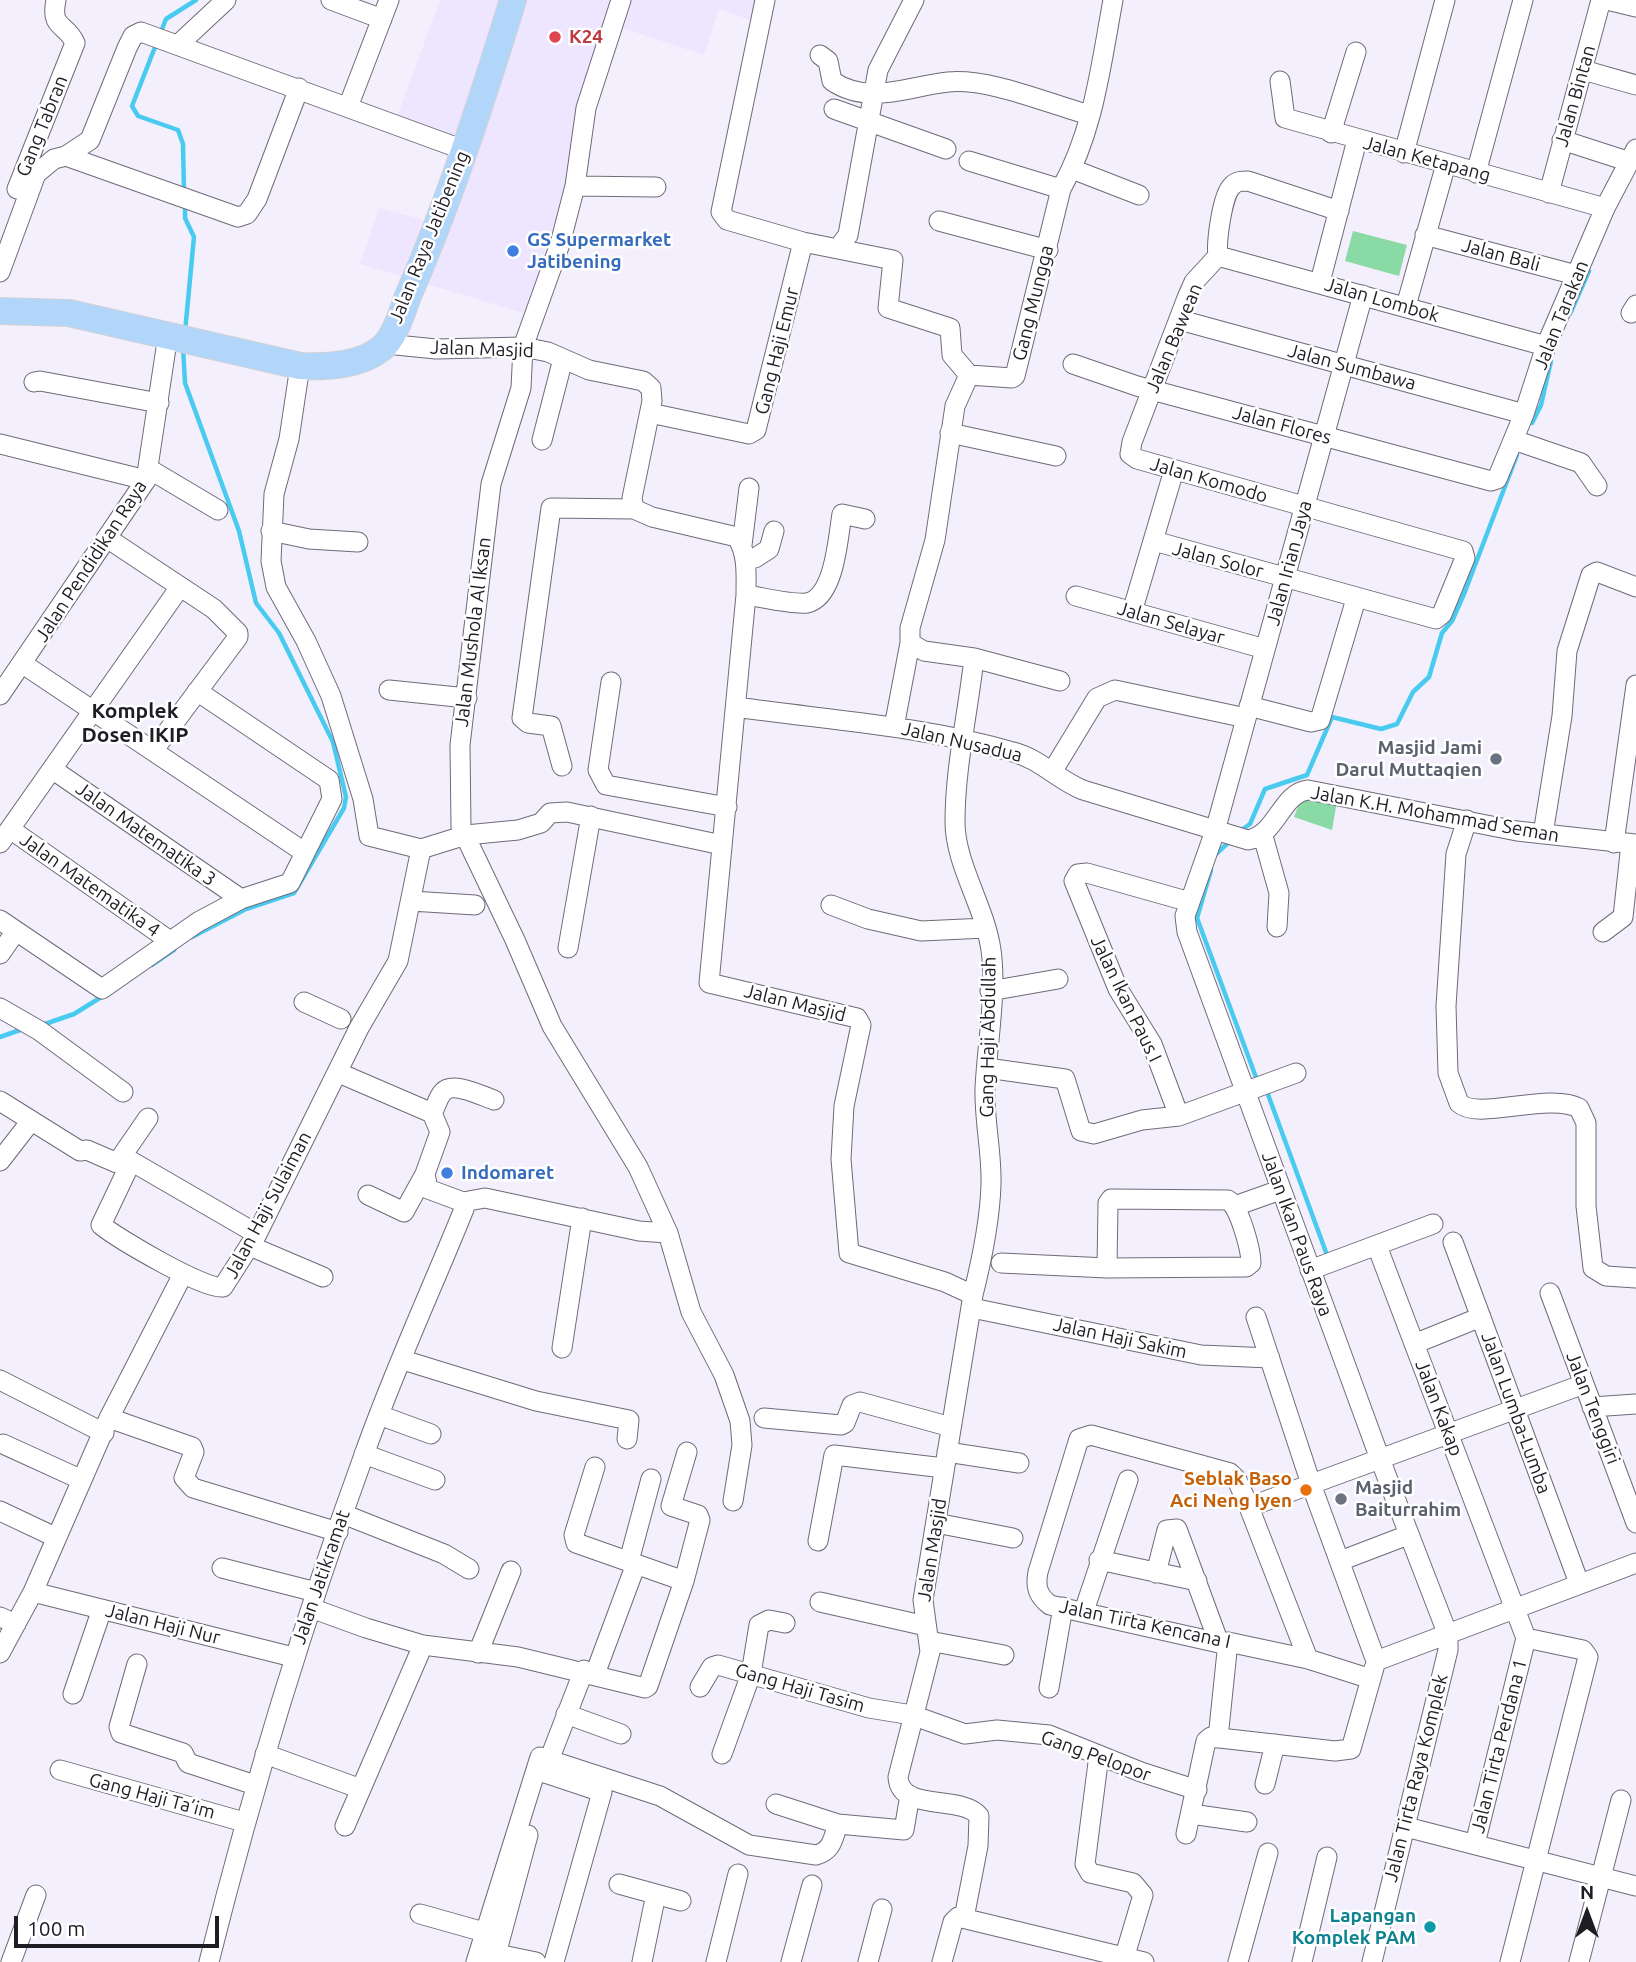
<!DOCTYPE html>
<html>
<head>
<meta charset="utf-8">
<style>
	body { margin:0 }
	#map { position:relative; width:1636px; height:1962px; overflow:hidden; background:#f4effd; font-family:Ubuntu,sans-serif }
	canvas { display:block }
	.north { position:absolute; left:1552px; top:1878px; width:70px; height:70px; -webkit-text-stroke:5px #fff; paint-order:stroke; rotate:0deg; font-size:19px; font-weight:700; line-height:28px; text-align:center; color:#1f1d24 }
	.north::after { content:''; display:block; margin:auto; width:24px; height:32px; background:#1f1d24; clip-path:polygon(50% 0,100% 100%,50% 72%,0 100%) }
	.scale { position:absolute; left:14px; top:1916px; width:205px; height:32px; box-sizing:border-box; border:4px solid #1f1d24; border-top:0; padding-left:9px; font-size:21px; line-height:24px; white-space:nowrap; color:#1f1d24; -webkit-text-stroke:5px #fff; paint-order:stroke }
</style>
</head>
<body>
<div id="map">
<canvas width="1636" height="1962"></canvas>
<div class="north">N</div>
<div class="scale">100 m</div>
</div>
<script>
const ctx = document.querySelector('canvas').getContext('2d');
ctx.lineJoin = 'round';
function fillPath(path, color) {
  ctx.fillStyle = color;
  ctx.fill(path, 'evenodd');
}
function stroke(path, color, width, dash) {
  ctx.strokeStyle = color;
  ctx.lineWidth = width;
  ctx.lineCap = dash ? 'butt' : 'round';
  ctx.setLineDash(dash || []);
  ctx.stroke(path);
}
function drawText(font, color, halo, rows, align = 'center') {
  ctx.font = font + ' Ubuntu,sans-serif';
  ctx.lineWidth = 5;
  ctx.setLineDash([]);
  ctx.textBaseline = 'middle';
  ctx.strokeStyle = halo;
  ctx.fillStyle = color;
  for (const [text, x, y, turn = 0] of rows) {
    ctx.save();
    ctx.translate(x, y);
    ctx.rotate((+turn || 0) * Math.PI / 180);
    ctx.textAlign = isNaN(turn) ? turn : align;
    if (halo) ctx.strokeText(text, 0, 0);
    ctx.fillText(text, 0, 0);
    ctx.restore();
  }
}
const built = new Path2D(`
	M440 0H776L767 26 719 9 704 55 619 27 594 112 586 184 530 315 360 264 379 208 428 221 460 157 394 125Z`);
const green = new Path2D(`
	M1353 231 1407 245 1399 276 1345 261Z
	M1301 798 1337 801 1332 830 1294 817Z`);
const stream = new Path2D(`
	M160 34 166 19 196 0
	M157 42 132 106 138 116 178 130 183 144 184 191
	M1570 314 1589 271
	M185 332 194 237 185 218V203
	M183 347 185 383 239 531 256 603 279 633 333 742 346 797 344 808 294 893 246 909 192 937
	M1532 423 1541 405 1551 361
	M1240 831 1250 824 1265 789 1307 775 1332 717 1381 729 1397 724 1413 692 1429 677 1442 633 1452 621 1464 594 1517 455
	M1215 855 1229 842
	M1211 870 1197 918 1257 1080
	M152 965 174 950
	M42 1025 74 1014 103 996
	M0 1037 23 1029
	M1266 1089 1327 1255`);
const minor = new Path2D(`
	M331 0 382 19
	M621 0 586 108 575 186 560 244 523 347 521 388 491 484 460 745 461 827 515 940 552 1026 638 1167 668 1233
	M765 0 721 212 727 220 803 242
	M1607 0 1636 7
	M179 44 226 0
	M820 55 828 61 832 81C869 106 909 86 948 82 991 78 1048 104 1090 115
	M1583 70 1636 85
	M1280 81 1285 118 1605 208
	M348 107 389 0
	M834 109 946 149
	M1331 133 1356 52
	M1562 140 1627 161
	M1404 153 1445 0
	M66 156 238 217 247 214 257 199 299 88
	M969 161 1061 189
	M1072 169 1139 195
	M1476 173 1523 0
	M575 186 656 187
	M17 189 75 43C66 22 50 30 56 0
	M1549 193 1601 0
	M939 221 1048 250
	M1425 235 1576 275
	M839 247 848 235 878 70 914 0
	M1218 256 1546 346
	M0 272 36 174 54 159 66 156 90 140 127 48 133 36 141 32 464 150
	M1320 282 1357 140
	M1363 295 1215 831 1185 916 1187 932 1380 1459 1448 1635V1650L1372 1962
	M1406 306 1446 164
	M1631 313 1636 305
	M1180 320 1524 414
	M386 344 436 349 523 347 548 352 589 370 643 381 651 388 652 401 632 498 634 509 652 517 737 537C748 555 746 575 746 595L709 983 857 1018 861 1025 844 1106 841 1159 849 1253 945 1282 973 1295 923 1600 930 1652 898 1777C900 1813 961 1794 979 1816L978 1846 964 1918
	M1073 364 1137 386 1491 481 1497 479 1524 414 1546 346 1605 208 1636 149
	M300 366 289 439 274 494 271 561 276 587 306 641 331 696 363 799 369 836 421 849 466 835 518 830 541 823 550 813 567 812 722 845
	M969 375 1012 378 1015 376 1061 189C1094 131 1101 64 1113 0
	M34 382 40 381 159 403
	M650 413 749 434 756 430 803 242 893 260 888 308 950 328 952 355 969 375
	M950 433 1056 456
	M542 440 563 359
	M1514 440 1581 463 1597 486
	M0 444 146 480
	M149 469 218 510
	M271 531 309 539 358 542
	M107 538 214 609 238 633V637L153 751
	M1154 541 1436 619 1442 614 1465 558 1463 551 1137 459 1130 454 1132 442 1187 298 1194 282 1218 256C1216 243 1222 195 1232 186 1236 181 1242 181 1248 181L1339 211
	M742 545 749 488
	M746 557 755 558 769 549 774 531
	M746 595C761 597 793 605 807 603 835 597 838 537 842 514L865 519
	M1076 596 1265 649
	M1132 612 1174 470
	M910 643 924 651 974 658 1060 681
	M23 664 304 852
	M611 682 598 770 606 785 727 807
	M389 690 467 698
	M0 695 146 480 168 335
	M1249 706 1311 722 1320 720 1356 599
	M736 707C828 720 924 726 1013 752 1040 759 1058 780 1083 790L1248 840C1277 835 1281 793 1308 790L1517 831 1636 844
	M894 727 910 643V628L935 540 955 406 969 375
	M562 766 551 726 528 723 522 718 551 508 634 509
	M52 769 241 899
	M1052 772 1097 698 1115 690 1246 718
	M1467 820 1456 854 1446 1006 1448 1073 1459 1103C1478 1121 1548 1092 1579 1108L1586 1123V1206L1593 1268 1606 1276 1636 1278
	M10 829 170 941
	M1543 834 1562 716 1567 651 1591 575 1597 572 1636 587
	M1263 836 1279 893 1277 927
	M0 843 180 587
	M1614 843 1636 685
	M411 901 475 905
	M831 905 868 919 921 931 986 928
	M0 920 102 989 198 922 241 899 290 883 332 799 329 780 197 691
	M1603 932 1623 917 1631 844
	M568 948 591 816
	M0 954 16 931
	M990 991 1058 979
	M304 1002 341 1019
	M0 1008 40 1031 123 1092
	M987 1068 1065 1079 1081 1131 1094 1134 1142 1120 1179 1116 1296 1073
	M339 1073 432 1113 440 1132 425 1174 428 1189 463 1202 485 1198 639 1231 668 1233 691 1312 724 1375 740 1421 742 1445 733 1501
	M0 1101 80 1151 87 1150 117 1163 148 1118
	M432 1113C436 1107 438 1097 443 1092 453 1081 482 1096 494 1100
	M1179 1116 1152 1044 1118 989 1074 881 1078 874 1087 873 1190 902
	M124 1157 257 1234
	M0 1161 31 1121
	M131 1162 101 1225C117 1238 206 1291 223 1287L257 1234 359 1028 398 961 421 849
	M368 1195 404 1212 425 1174
	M1235 1206 1280 1190
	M1453 1242 1579 1583
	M250 1246 323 1277
	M1377 1246 1526 1638 1475 1844
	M1001 1263 1107 1268 1246 1267 1251 1263C1251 1250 1239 1205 1228 1200L1111 1199 1108 1203 1107 1268
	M1310 1270 1433 1224
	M1550 1293 1636 1523
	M973 1295C982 1259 990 1221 991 1184 992 1152 984 1121 985 1088 987 1046 997 991 991 950 985 907 955 864 955 822 955 767 968 713 974 658
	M972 1308 1201 1355 1270 1358
	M1256 1317 1311 1484 1376 1661
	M1414 1344 1481 1317
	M562 1348 582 1218
	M403 1360 536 1401 629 1420 627 1439
	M0 1380 104 1433
	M1592 1407 1636 1404
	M379 1415 431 1434
	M109 1418 192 1447 194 1452 184 1478 193 1488 338 1532
	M764 1418 841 1425 845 1423 852 1405 860 1402 951 1427
	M3 1444 82 1480
	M947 1452 1019 1463
	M364 1454 435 1480
	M595 1467 574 1535 576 1543 684 1581
	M1249 1507 1584 1384
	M0 1511 55 1537
	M343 1514 444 1554 469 1569
	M936 1523 1013 1538
	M818 1541 834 1455 944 1468
	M1099 1560 1197 1581
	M629 1561 651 1479
	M1340 1561 1408 1535
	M222 1568 316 1592
	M1156 1573 1167 1530 1177 1529 1219 1643
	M33 1592 293 1657
	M820 1602 926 1626
	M311 1608 366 1628 423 1645 518 1657 645 1688 648 1686 684 1581 700 1520 698 1515 671 1506 687 1452
	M1084 1611 1128 1480
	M0 1617 16 1624
	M929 1641 1004 1655
	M0 1653 33 1592 109 1418 183 1274
	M478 1653 511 1571
	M1308 1659 1249 1507 1237 1480 1230 1473 1091 1435 1079 1439 1038 1572C1035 1587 1038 1596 1050 1605L1219 1643 1228 1642 1308 1659 1371 1679
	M1376 1661 1636 1563
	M137 1664 119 1727 121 1733 183 1753 188 1763 255 1785
	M595 1674 636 1564
	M700 1687 712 1667 718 1665 869 1708 912 1715 965 1734 997 1730 1049 1735 1141 1772 1197 1790
	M1049 1688 1063 1607
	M73 1694 102 1609
	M566 1714 621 1734
	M1218 1738 1228 1642
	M265 1754 361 1789
	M722 1754 751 1674 759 1625 769 1620 785 1623
	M1099 1755 1085 1864 1090 1873 1133 1883 1143 1895 1123 1962
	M546 1768 584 1670
	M60 1770 244 1822
	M545 1773 602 1792 554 1962
	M1265 1784 1275 1744
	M776 1804 838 1824
	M1191 1814 1247 1822
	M345 1826 423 1645
	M1406 1827 1636 1886
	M1186 1834 1206 1741 1211 1737 1335 1751 1351 1749 1374 1668
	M619 1884 681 1901
	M420 1914 484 1932
	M497 1954 536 1962
	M11 1962 36 1895
	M209 1962C252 1790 303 1622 364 1455 393 1372 431 1291 464 1209L463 1202
	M476 1962 540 1757 660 1796 749 1845 816 1855C832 1851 833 1839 838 1824L904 1830 910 1795
	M494 1962 528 1835
	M642 1962 656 1894
	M716 1962 738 1874
	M791 1962 812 1885
	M868 1962 882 1909
	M942 1962 953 1922 958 1917 1144 1962
	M1238 1962 1268 1853
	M1302 1962 1327 1857
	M1510 1962 1588 1657 1583 1650 1526 1638
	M1579 1962 1621 1800`);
const major = new Path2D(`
	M0 311 69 313 300 366C327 367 360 366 382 348 395 337 402 312 408 296 450 200 482 100 513 0`);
const markers = [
	[555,37,7,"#e0444e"],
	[513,251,7,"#3f7fe0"],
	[1496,759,7,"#6b7280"],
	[447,1173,7,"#3f7fe0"],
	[1306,1490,7,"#e8710a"],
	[1341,1499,7,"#6b7280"],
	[1430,1927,7,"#0f9aa8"]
];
const healthNames = [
	["K24",569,37]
];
const streetNames = [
	["Jalan Bintan",1575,96,-74],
	["Gang Tabran",42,126,-68],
	["Jalan Ketapang",1427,159,15],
	["Jalan Raya Jatibening",429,237,-68],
	["Jalan Bali",1501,255,15],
	["Jalan Lombok",1382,300,16],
	["Gang Mungga",1033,303,-76],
	["Jalan Tarakan",1561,315,-68],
	["Jalan Bawean",1174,338,-67],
	["Jalan Masjid",482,349,2],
	["Gang Haji Emur",777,351,-76],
	["Jalan Sumbawa",1352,367,15],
	["Jalan Flores",1282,425,15],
	["Jalan Komodo",1209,480,16],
	["Jalan Solor",1218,560,15],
	["Jalan Pendidikan Raya",91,561,-57],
	["Jalan Irian Jaya",1289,563,-75],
	["Jalan Selayar",1171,623,16],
	["Jalan Mushola Al Iksan",473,632,-83],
	["Jalan Nusadua",962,742,13],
	["Jalan K.H. Mohammad Seman",1435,814,10],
	["Jalan Matematika 3",146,834,35],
	["Jalan Matematika 4",90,885,35],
	["Jalan Ikan Paus I",1126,999,64],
	["Jalan Masjid",795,1003,14],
	["Gang Haji Abdullah",988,1037,-89],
	["Jalan Haji Sulaiman",268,1205,-62],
	["Jalan Ikan Paus Raya",1297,1234,70],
	["Jalan Haji Sakim",1120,1338,12],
	["Jalan Kakap",1439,1408,69],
	["Jalan Tenggiri",1593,1408,69],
	["Jalan Lumba-Lumba",1516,1413,70],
	["Jalan Masjid",932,1550,-81],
	["Jalan Jatikramat",321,1577,-71],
	["Jalan Haji Nur",163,1624,14],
	["Jalan Tirta Kencana I",1145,1624,12],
	["Gang Haji Tasim",800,1688,16],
	["Jalan Tirta Perdana 1",1499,1746,-76],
	["Gang Pelopor",1096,1756,20],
	["Jalan Tirta Raya Komplek",1416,1778,-76],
	["Gang Haji Ta’im",152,1796,15]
];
const shopNames = [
	["GS Supermarket",527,240],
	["Jatibening",527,262],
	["Indomaret",461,1173]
];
const worshipNames = [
	["Masjid Jami",1482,748],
	["Darul Muttaqien",1482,770],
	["Masjid",1355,1488,"left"],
	["Baiturrahim",1355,1510,"left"]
];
const foodNames = [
	["Seblak Baso",1292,1479],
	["Aci Neng Iyen",1292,1501]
];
const cultureNames = [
	["Lapangan",1416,1916],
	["Komplek PAM",1416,1938]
];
const neighbourhoodNames = [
	["Komplek",135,711],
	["Dosen IKIP",135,735]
];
fillPath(built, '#eee6ff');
fillPath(green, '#8adaa5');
stroke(stream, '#49caef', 4.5);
stroke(minor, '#6f6a79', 21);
stroke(major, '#d2d2d3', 28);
stroke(minor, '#fff', 19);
stroke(major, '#b1d6fa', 26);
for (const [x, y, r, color] of markers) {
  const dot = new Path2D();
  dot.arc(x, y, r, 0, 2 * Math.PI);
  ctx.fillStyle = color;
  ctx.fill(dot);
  stroke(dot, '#fff', 2.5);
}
drawText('bold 19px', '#be3a42', '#fff', healthNames, 'left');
drawText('19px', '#1f1d24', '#fff', streetNames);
drawText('bold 19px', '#366cbe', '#fff', shopNames, 'left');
drawText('bold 19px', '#5b616d', '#fff', worshipNames, 'right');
drawText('bold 19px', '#c56008', '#fff', foodNames, 'right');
drawText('bold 19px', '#0d838f', '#fff', cultureNames, 'right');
drawText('bold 21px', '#1f1d24', '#fff', neighbourhoodNames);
</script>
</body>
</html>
